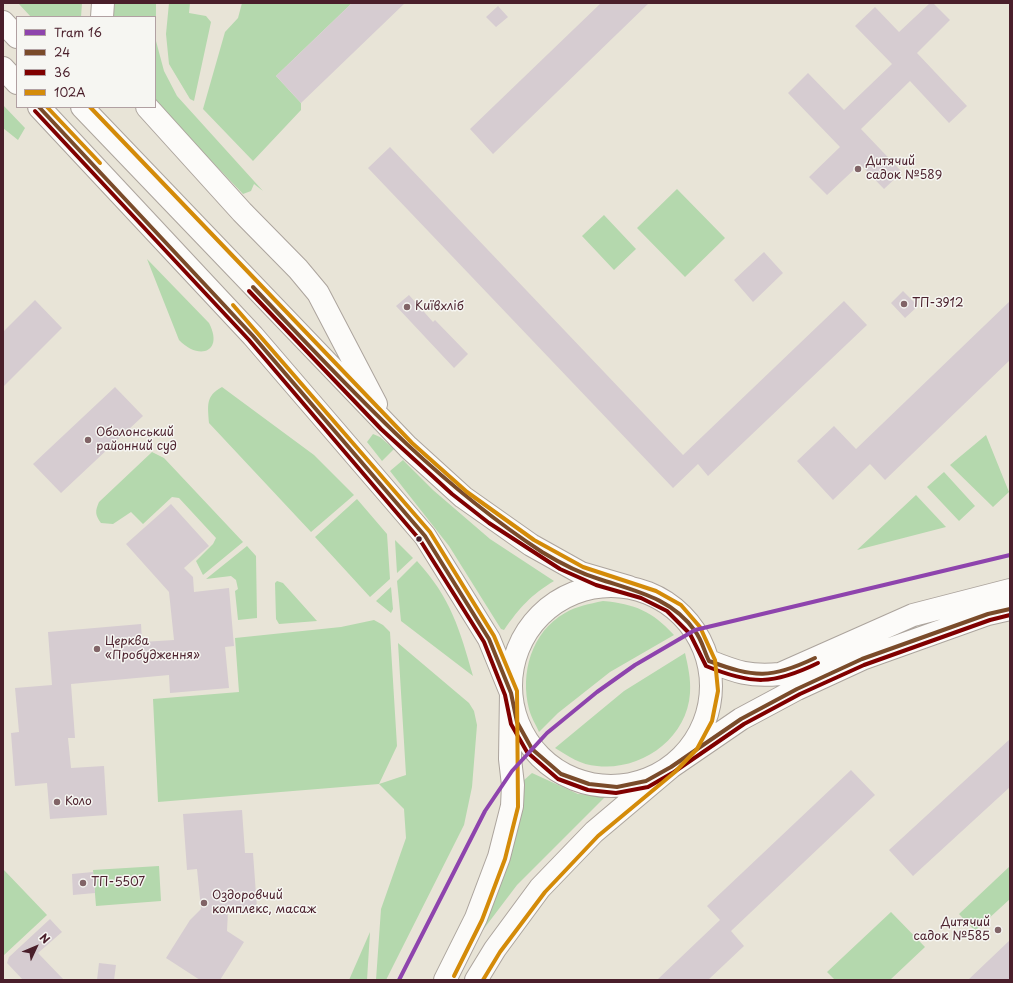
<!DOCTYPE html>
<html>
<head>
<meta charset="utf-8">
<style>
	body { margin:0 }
	#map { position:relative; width:1013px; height:983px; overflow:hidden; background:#e8e4d7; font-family:"Playpen Sans",sans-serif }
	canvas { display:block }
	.frame { position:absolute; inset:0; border:4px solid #4a1f2b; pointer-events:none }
	.legend { position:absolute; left:16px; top:16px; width:140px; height:92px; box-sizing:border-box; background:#f6f6f2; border:1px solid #b1a0a2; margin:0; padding:5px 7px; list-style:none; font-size:12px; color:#4a1f2b }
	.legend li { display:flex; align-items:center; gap:8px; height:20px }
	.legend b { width:20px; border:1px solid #b1a0a2 }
	.north { position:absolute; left:16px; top:927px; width:40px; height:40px; -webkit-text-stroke:3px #f6f6f2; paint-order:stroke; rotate:46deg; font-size:11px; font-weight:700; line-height:16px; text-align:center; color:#4a1f2b }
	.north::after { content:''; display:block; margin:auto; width:14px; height:18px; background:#4a1f2b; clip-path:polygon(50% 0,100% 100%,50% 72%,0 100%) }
</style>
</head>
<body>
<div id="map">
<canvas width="1013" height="983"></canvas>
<div class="frame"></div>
<ul class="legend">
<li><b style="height:5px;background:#8e44ad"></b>Tram 16</li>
<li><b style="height:5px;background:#7a4b2a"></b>24</li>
<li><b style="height:5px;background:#800000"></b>36</li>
<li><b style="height:5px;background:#d48b09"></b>102А</li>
</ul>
<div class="north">N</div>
</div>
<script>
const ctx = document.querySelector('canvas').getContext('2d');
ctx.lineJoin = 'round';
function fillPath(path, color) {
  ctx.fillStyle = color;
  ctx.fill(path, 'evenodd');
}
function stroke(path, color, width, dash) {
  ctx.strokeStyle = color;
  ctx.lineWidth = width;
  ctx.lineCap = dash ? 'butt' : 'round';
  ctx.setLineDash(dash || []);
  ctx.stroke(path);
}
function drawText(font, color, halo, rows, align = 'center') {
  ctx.font = font + ' "Playpen Sans",sans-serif';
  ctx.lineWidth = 3;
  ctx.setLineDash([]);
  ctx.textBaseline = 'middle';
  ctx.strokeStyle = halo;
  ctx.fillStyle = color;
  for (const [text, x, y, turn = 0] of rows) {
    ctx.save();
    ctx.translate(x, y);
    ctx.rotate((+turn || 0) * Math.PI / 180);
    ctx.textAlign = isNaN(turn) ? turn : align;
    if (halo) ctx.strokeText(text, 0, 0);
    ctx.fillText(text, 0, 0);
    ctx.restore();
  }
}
const green = new Path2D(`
	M18 3H82L81 17H31Z
	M115 3H156V41L164 71 177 96 263 191 254 184 251 191 243 194 155 102V17H113Z
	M169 3H190L189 13 206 16 211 22 194 101 190 99 169 64 166 34Z
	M242 3H352L276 76 301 103V110L253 161 203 109 225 32 238 18Z
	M3 105 25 128 18 140 3 128Z
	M677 189 725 238 685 277 637 228Z
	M604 215 636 249 614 270 582 236Z
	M147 259 209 323C224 352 199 361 179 340Z
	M222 387 314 455 354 495 311 532 209 423C208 406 205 396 222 387Z
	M373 434 380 437 394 449 382 461 367 442Z
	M986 435 1009 492 993 507 950 465Z
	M152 452 164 458 243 542 203 575 196 561 213 544 216 538 179 498 172 497 143 524 131 512 113 524 101 523C95 515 95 511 99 502Z
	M403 460 433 490 490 539 554 581C531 595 520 607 504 630L501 629 449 546 390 471Z
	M944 472 975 506 959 521 927 487Z
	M916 495 946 527 857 550Z
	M357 499 387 534 390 579 370 597 315 537Z
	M395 540 413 558 397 573Z
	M247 546 256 556 257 618 238 620 235 591 238 589 236 580 231 576 206 579Z
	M417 561C451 598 460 630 473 676L401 621 397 581Z
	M277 581 283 583 317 621 279 624 276 619 275 583Z
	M391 587 393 609 391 613 376 601Z
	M603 601C635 604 652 611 674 635L610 672 558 713 539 732C536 725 531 717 529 709 520 674 531 632 565 613 577 606 589 604 603 601Z
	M374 620 383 625 390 632 397 746 379 784 406 775 398 643 469 703 474 711 477 725 472 787 464 825 386 980H376L381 909 406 838 404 809 379 784 158 802 153 699 239 692 235 638 341 627Z
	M685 653C688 666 691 679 690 693 687 739 641 771 597 766 581 765 568 756 555 748L624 691Z
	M532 773 578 794 606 796 517 885 467 951 505 873 518 821 523 781Z
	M159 866 161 901 96 906 93 870Z
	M1010 866V899L975 931 959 914Z
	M3 869 47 915 3 956Z
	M891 912 925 947 890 980H835L827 972Z
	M370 932 367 980H349Z`);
const building = new Path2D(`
	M352 3H405L301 103 276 76Z
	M601 3H649L493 154 470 129Z
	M930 3H933L950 20 917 53 967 106 949 123 910 81 861 129 902 172 884 189 860 164 827 195 809 177 840 147 788 93 808 73 844 110 892 64 855 26 875 7 899 32Z
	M498 6 508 17 496 27 486 17Z
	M390 147 683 455 844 301 867 325 708 476 698 464 673 488 368 168Z
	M764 252 783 273 753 302 734 280Z
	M903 291 918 306 905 318 891 303Z
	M409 295 433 322 435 320 468 354 454 368 396 306Z
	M35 300 62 328 3 387V332Z
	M1010 301V360L885 480 870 464 833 500 797 461 834 426 856 449Z
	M115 387 143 416 61 493 33 464Z
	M171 504 209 546 184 568 193 577 194 592 229 588 234 646 225 647 229 688 170 693 169 675 71 684 75 738H68L71 768 104 766 107 815 50 819 47 783 15 786 11 733 19 732 15 688 52 685 48 632 141 624 142 642 174 640 169 592 126 544Z
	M1010 739V787L913 876 889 850Z
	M851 770 875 795 731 931 744 946 708 980H657L720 920 707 906Z
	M242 810 245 853H253L257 908 228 911 227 931 244 942 220 980H200L166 958 190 920 201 909 197 869 187 870 183 814Z
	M93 872 95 893 73 895 72 874Z
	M50 919 62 932 38 953 64 980H23L7 963 9 957Z
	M1010 940V980H968Z
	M99 963 116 965 114 980H97Z`);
const secondary = new Path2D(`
	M102 17 103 3
	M3 22 17 37
	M3 68 17 83
	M39 107 253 336 425 536 489 639 511 693 510 759 513 785 512 806 499 857 476 918 445 980
	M82 107 408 447 463 497 531 545 581 573 629 587
	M147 107 242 212 298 269 318 293 376 404
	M511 686a100 100 0 1 1 200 0a100 100 0 1 1-200 0Z
	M709 661C736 672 750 677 780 674L913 615 1010 590
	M476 980 495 949 540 888 594 832 671 767 741 719 797 689 862 659 988 614 1010 609`);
const bus1 = new Path2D(`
	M39 107 253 336 425 536 489 639 511 693 517 722 532 749 561 774 589 784 617 787 646 781 671 767 741 719 797 689 862 659 988 614 1010 609
	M253 287C345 383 429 478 542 552 560 563 579 573 599 579 635 591 672 598 695 631 702 640 704 651 709 661 755 678 771 679 815 658`);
const bus2 = new Path2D(`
	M35 111 249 340 420 540 484 642 505 695 511 724 527 752 558 779 588 790 616 793 648 787 674 772 744 724 800 694 864 665 990 620 1010 615
	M249 291 381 429 452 494 489 523 560 569 596 585 641 598 667 611 690 634 706 666C752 685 773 685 818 663`);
const bus3 = new Path2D(`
	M47 107 100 163
	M90 107 412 443 467 492 534 540 583 567 656 591 681 605 700 627 715 660 718 691 712 721 697 749 675 772 598 836 545 892 500 952 483 980
	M233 305 430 532 494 636 517 691 518 807 505 859 482 920 454 976`);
const tram1 = new Path2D(`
	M399 980 485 811 512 771 547 733 597 692 635 665 695 630 1010 555`);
const markers = [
	[858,169,4,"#816467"],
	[904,304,4,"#816467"],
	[407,307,4,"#816467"],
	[88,440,4,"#816467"],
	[419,539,3.5,"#4a1f2b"],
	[97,649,4,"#816467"],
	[57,802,4,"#816467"],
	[83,883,4,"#816467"],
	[204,903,4,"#816467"],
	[998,930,4,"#816467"]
];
const poiNames = [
	["Дитячий",866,162],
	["садок №589",866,176],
	["ТП-3912",912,304],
	["Київхліб",415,307],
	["Оболонський",96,433],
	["районний суд",96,447],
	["Церква",105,642],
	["«Пробудження»",105,656],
	["Коло",65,802],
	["ТП-5507",91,883],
	["Оздоровчий",212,896],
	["комплекс, масаж",212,910],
	["Дитячий",990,923,"right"],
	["садок №585",990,937,"right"]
];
fillPath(green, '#b4d8ad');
fillPath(building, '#d6ccd1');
stroke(secondary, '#aca49d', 24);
stroke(secondary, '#fcfbf9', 22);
stroke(bus1, '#7a4b2a', 4);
stroke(bus2, '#800000', 4);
stroke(bus3, '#d48b09', 4);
stroke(tram1, '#8e44ad', 4);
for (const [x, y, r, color] of markers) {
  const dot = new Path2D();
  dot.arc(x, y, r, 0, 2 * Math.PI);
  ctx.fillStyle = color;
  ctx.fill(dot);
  stroke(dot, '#f6f6f2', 1.5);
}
drawText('12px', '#4a1f2b', '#f6f6f2', poiNames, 'left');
</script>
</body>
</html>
